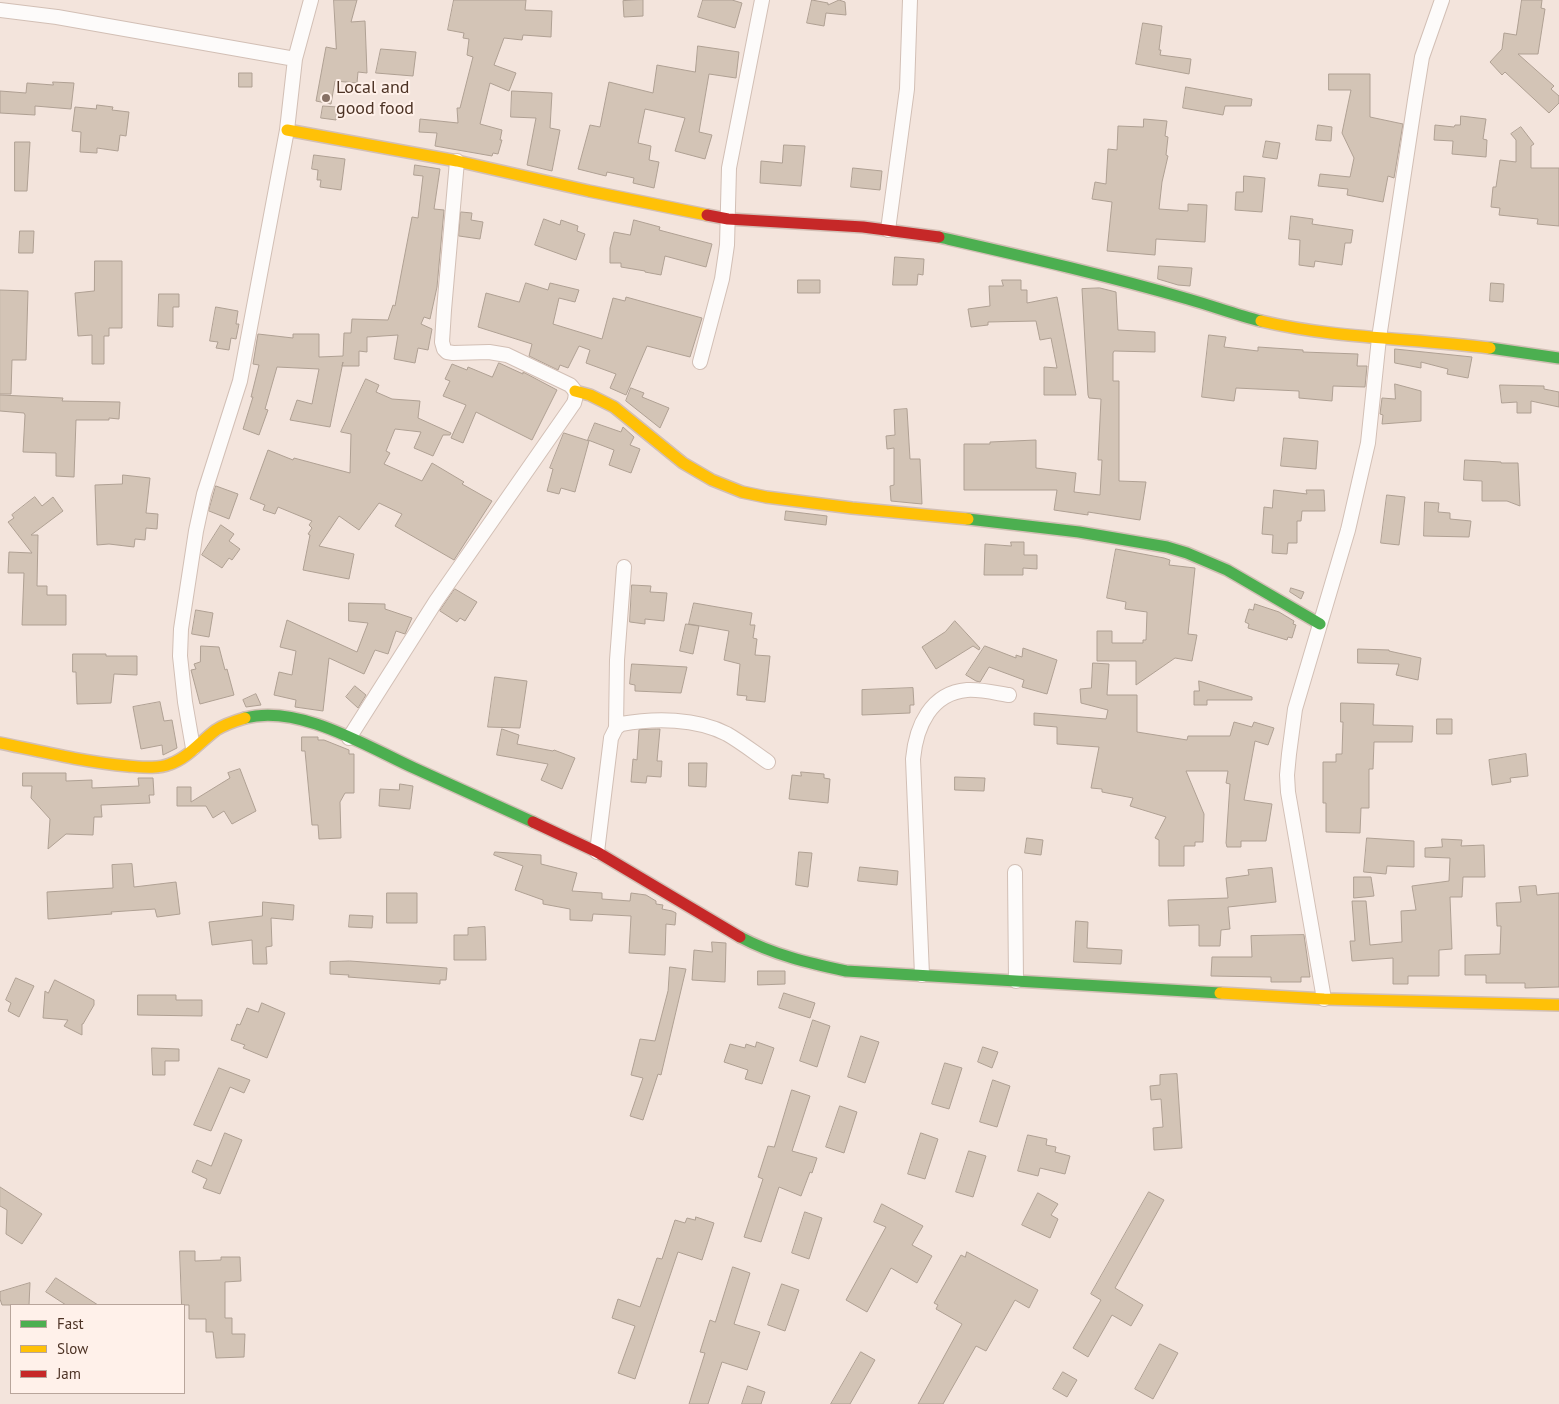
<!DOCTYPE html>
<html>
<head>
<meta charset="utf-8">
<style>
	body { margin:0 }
	#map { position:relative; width:1559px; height:1404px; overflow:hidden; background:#f3e4dc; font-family:"PT Sans",sans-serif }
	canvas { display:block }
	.legend { position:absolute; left:10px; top:1304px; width:175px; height:90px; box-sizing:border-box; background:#fff1ea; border:1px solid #b8a59b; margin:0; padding:6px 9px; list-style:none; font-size:15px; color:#4d3325 }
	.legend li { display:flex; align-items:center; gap:10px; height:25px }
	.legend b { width:25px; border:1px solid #b8a59b }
</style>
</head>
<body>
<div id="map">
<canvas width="1559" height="1404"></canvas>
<ul class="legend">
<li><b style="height:6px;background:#4caf50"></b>Fast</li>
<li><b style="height:6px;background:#ffc107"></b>Slow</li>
<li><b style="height:6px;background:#c62828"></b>Jam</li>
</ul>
</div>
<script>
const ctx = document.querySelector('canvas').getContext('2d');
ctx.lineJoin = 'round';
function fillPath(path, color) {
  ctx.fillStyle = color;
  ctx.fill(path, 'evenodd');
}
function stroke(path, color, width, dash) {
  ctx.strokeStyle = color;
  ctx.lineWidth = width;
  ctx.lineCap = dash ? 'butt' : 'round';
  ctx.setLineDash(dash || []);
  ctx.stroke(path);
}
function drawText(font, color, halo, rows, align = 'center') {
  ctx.font = font + ' "PT Sans",sans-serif';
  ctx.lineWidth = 4;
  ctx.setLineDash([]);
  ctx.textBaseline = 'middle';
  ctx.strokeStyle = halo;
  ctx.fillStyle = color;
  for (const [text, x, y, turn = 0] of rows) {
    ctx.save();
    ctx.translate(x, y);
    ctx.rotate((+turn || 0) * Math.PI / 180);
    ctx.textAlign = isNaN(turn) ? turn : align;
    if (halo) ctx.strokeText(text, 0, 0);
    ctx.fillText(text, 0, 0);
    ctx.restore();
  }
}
const building = new Path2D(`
	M334 0H357L351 22 365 21 367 73 358 72 357 83 335 81 331 104 316 101 326 47 336 49Z
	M454 0H526L525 10 552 11 551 37 523 35 522 40 504 38 494 65 516 73 509 91 490 83 480 124 502 130 500 140H502L498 154 493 153 492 156 435 146 437 133 419 132 420 119 458 123 457 108H460L473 57 467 55 469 39 463 38 464 33 448 30Z
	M643 0V16L624 17 623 1Z
	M703 0H732L742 3 735 28 698 17Z
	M812 0 828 3V5L839 0 845 2 846 15 826 13 824 26 807 23Z
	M1522 0H1542L1541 8 1545 9 1538 54H1518L1554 86 1551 89 1559 96V103L1549 113 1505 72 1502 75 1490 62 1502 49 1504 33 1516 35Z
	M1143 23 1162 26 1159 50H1161L1160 55 1191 59 1189 74 1136 64Z
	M698 46 739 52 736 78 709 74 699 132 712 135 705 159 675 151 685 118 645 109 638 143 651 146 649 160 659 162 654 188 633 183 634 178 607 172 606 176 578 169 590 125 600 127 609 82 653 93 657 65 695 72Z
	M381 49 416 52 413 76 376 73Z
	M239 73H252V87H239Z
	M1329 74H1370V117L1403 124 1394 178 1388 176 1383 202 1347 195 1348 189 1318 186 1320 174 1350 177 1354 158 1342 133 1351 90H1329Z
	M53 82 74 83 71 109 35 106V115L0 113V91L26 93 27 83 53 85Z
	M1186 87 1252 99 1251 106H1225L1223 115 1183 108Z
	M512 91 552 93 550 128 560 130 552 171 527 165 536 118 511 117Z
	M97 105 113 107 112 110 129 112 126 136 120 135 118 151 97 148V153L80 152 81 132 72 131 75 107 96 109Z
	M323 106 337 107 336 120 321 118Z
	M1461 116 1486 119 1483 139 1487 140 1486 157 1452 154 1453 141 1434 140 1435 125 1454 127 1455 125H1460Z
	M1144 119 1167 121 1165 136 1168 137 1166 155 1168 156 1162 182 1159 209 1188 211V204L1207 205 1205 242 1156 239 1155 255 1107 251 1112 202 1092 199 1095 182 1106 184 1108 149 1117 150 1118 126 1143 127Z
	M1318 125 1332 127 1331 141 1316 140Z
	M1521 127 1534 144 1531 146V168H1559V226L1537 224 1538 219 1499 215 1500 208 1491 207 1493 187H1496L1500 160 1516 162V140L1511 134Z
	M1266 141 1280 143 1277 159 1263 157Z
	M15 142H30L27 191H15Z
	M784 145 805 146 801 186 760 183 761 161 782 163Z
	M314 155 345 159 341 190 320 187 321 180H317L318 170 312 169Z
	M415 165 440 169 434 209 444 210 437 287 430 319 424 317 421 324 432 329 428 350 418 348 415 363 394 359 398 335 367 337V352L359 351V366H342L343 362 330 427 290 420 297 400 312 404 319 369 277 367 265 409 268 410 259 435 243 429 253 397H251L259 365 253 364 258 334 293 338V334H319V357L343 356 344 333H351L352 319 388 320 393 305 395 306 412 217 418 218 423 176 414 175Z
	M853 168 882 171 880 190 851 187Z
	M1244 176 1265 178 1262 212 1235 210 1236 192H1243Z
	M461 212 472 213 471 220 483 222 480 239 459 236Z
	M1291 216 1313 219 1312 224 1353 230 1351 243H1345L1342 265 1315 261 1314 267 1299 265 1300 240 1289 239Z
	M544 219 560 225 561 220 578 226 577 231 585 234 576 260 535 245Z
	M634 220 660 227 659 230 712 244 706 267 665 256 661 275 645 272V271L621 267V263H610V248L614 232 630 235Z
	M20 231H34L33 253H19Z
	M895 257 924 259 923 275 918 274 917 285H893Z
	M95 261H122V328H109V336H104V364H92V335L78 336 75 293 94 291Z
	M1159 266 1192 268 1190 286 1178 285 1158 279Z
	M798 280H820V293H798Z
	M1002 280H1021V290H1027V303L1057 297 1076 395H1044V367L1057 368 1051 338 1040 340 1036 321 988 322V325L971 327 968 309 990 306 989 286H1003Z
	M526 283 548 290 550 283 579 290 575 302 559 298 553 324 602 339 613 298 625 301 626 297 702 318 690 357 647 346 626 395 610 388 616 374 586 363 590 350 579 346 568 368 560 365 558 370 529 356 532 344 478 327 486 293 519 302Z
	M1491 283 1504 284 1503 302 1490 301Z
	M1100 288 1116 292 1118 330 1155 332V352L1114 351 1113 353V381H1119V481L1146 482 1140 520 1088 512V515L1054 510 1057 490H964V444H990V442L1036 440V468L1076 473 1074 492 1100 495 1102 460H1098L1101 399 1089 398 1088 395 1082 289Z
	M0 290 28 291 26 360H12L11 394H0Z
	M159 294H179V307H173V327L158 326Z
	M216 307 238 311 236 324H239L236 339 231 338 229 350 216 348 218 342 210 341Z
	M1209 335 1226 337 1224 347 1258 351V347L1303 350V352L1358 354 1357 366H1367L1365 387 1333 386 1332 401 1299 398V391L1236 388 1234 401 1202 397Z
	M1395 349 1472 357 1468 378 1447 374 1448 369 1421 362V368L1395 363Z
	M499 363 523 374V372L557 390 532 440 476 412 463 443 451 438 466 405 443 396 450 381 445 379 452 364 467 370 468 367 492 377Z
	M366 379 379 385 376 392 392 399 420 401 418 418 451 433 450 435H443L433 456 414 448 421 432 395 429 386 451 390 453 384 464 422 481 432 463 464 482 462 484 492 501 454 560 395 526 402 514 379 503 359 530 339 516 319 546 354 554 349 579 303 570 310 535 308 534 312 528 309 525 312 521 278 507 275 514 263 510 265 505 250 499 268 450 293 460 294 458 350 473 351 434 341 432Z
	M1395 384 1421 391V421L1382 424 1383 415 1380 414 1382 398 1395 399Z
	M1500 385 1544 386V389L1559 392V407L1531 401V413H1517V402L1502 403Z
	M631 388 644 393 642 397 669 408 660 428 626 401Z
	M0 395 63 398 62 401 120 402 119 419 109 418V420H76L74 477 56 476V453L23 452 25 415 24 413 0 411Z
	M907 409 910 459H920L922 504 891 501 890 486 894 485V448L887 449 886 436 895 435 894 410Z
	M595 423 621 432 623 427 634 437 630 445 640 449 631 473 609 465 614 450 588 440Z
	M564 433 589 441 575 492 561 488 559 494 547 491 553 469 550 468Z
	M1284 438 1318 441 1316 469 1281 466Z
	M1465 460 1501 462V463H1518L1520 506 1507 501H1482V481L1464 480Z
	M123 475 150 478 146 513 158 514 157 529 146 528 145 540 135 539 134 547 109 544 97 545 95 485 122 484Z
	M216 486 238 494 229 519 209 511Z
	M1274 490 1307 494 1306 490H1324L1325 511H1302L1301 521H1297V543H1288L1287 554 1272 553 1273 535 1262 534 1264 507 1272 508Z
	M1387 495 1405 497 1399 545 1381 543Z
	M35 497 42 506 53 497 63 511 31 535H38L37 586H47V595H66V625H22L24 573H8L9 552 32 553 8 522 14 518 12 515Z
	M1425 502 1439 503 1438 512 1450 513V519L1471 521 1469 537 1424 536Z
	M786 511 827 516 826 525 785 520Z
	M221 525 234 534 229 541 240 549 232 560 229 558 222 568 202 555Z
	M1011 542H1024V555H1037V569L1023 568V575H984L985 544 1011 546Z
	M1116 549 1164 558 1170 560 1169 565 1195 568 1188 634 1197 635 1192 661 1175 658 1136 685V661H1097V631H1112V643H1143V640H1146L1147 612 1125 609 1126 602 1107 598Z
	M632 585 651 586 650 592 667 593 664 621 645 619V624L630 622Z
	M1291 588 1304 592 1301 599 1290 592Z
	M455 589 477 602 465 621 460 618 457 622 440 611Z
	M349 603 385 604V609L412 618 405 634 396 631 388 654 375 650 364 674 329 658 323 711 295 707 296 700 274 695 279 672 292 675 296 651 280 647 287 620 357 652 368 623 349 621Z
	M694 603 752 613 750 625H755L753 638 757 639 755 655 770 656 765 702 746 700 747 696 737 695 740 664 724 660 729 631 689 624Z
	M1255 604 1279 612 1294 621 1293 624 1296 625 1292 638 1288 637 1287 640 1248 628 1249 624 1245 622 1249 609 1253 610Z
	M196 610 213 613 209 637 192 634Z
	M955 621 980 648 979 650 973 646 936 669 922 647 945 632Z
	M686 624 699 626 693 654 680 651Z
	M201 646 219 647 225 670 227 669 234 695 200 704 191 670 196 669 194 664 200 662Z
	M985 646 1016 658V655L1022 657 1023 648 1057 660 1047 694 1022 687 1024 680 989 667 980 682 976 681 966 675Z
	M1358 649 1389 650V651L1421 658 1418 680 1396 675 1399 664 1358 663Z
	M73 654H106V656H137V675L114 674 111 703 77 704 76 672H73Z
	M1093 663 1109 664 1107 695H1137V732L1187 740 1188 736H1230L1234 722 1252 727 1254 722 1274 728 1268 745 1255 741 1244 800 1272 804 1266 841H1241V847H1227L1226 843 1230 784 1226 783 1228 771H1186L1204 814 1203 842H1195V846H1184V866H1159V840L1155 838 1166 817 1130 806 1133 798 1102 792V789L1091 788 1099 747 1057 744V727L1034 725V713L1106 719 1108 710 1081 703 1080 689 1091 688Z
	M632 664 687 667 681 693 635 691V685L630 684Z
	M495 677 527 681 520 728 488 727Z
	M1199 681 1252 697V700H1207V705H1194V691H1199Z
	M355 686 366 695 358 708 346 697Z
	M913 688 914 705H910V713L862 715V690Z
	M256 694 261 705 246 707 243 700Z
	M160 702 164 721 172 720 177 748 163 755 162 745 141 749 133 707Z
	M1341 703 1374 704 1373 725 1413 726 1412 742H1374L1373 769H1369V808H1361L1360 833 1326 832V803H1323V762H1336V754H1342L1343 722H1341Z
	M1437 719H1452V734H1437Z
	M502 729 519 735 517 744 553 751 554 750 575 758 562 789 541 780 548 764 497 755Z
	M657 729H660L657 761H662L661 777 647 776 646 783 631 782 633 759 637 760 639 730Z
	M302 737H318V740H324L349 750V754H354V793H345L340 802 341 838 319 839 318 825H312L305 751H302Z
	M1526 754 1528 776 1510 778 1511 782 1492 785 1489 760Z
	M689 763H707L706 787 689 786Z
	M240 769 256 811 232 824 224 811 213 818 206 806H177V787H191V802L230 778 228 773Z
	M801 772 824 774V778L830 779 828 803 789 799 792 775 801 776Z
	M23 773H66V781L92 780V788L139 786 138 778H153L154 795H149L150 803 101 805 102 817H94L93 835 66 834 48 849 50 819 31 798 32 786H23Z
	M955 777 985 778 984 791 955 790Z
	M400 784 413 786 410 809 379 806 380 789 399 790Z
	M1027 838 1043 840 1041 855 1025 853Z
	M1367 838 1414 841V867L1387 866 1386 874 1364 872Z
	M1442 839 1462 840 1461 846 1484 845 1485 877H1463L1462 897H1450L1452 949 1439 950V976H1408V984H1393V958L1352 961 1350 941H1355L1352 901H1366L1370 945 1402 942 1401 911 1416 910 1412 886 1449 881 1450 858 1425 857V848L1442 847Z
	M495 852 541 855V864L577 873 572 891 602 893V899L630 901 631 893 646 895 656 901V904L663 905 662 909 672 911 676 913 675 925 666 924 665 955 629 953 631 916 593 914 592 921 570 920V909L543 904V900L515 890 523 866 494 855Z
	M799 852 812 853 808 887 796 885Z
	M132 864 134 887 176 882 180 914 157 917 155 909 111 912 112 914 48 919 47 892 113 888 112 865Z
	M860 867 898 871 897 885 858 881Z
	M1272 868 1276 902 1228 907 1230 929 1221 930 1220 946H1199V925L1169 926 1168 900 1228 898 1226 878 1249 875 1248 870Z
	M1354 877H1371L1374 896 1354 898Z
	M1536 886 1537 895 1559 893V987L1525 988V983H1486V975H1465V955L1500 954 1501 926H1497L1496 903 1521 902 1519 887Z
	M387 893H417V923H387Z
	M263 902 294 905 293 920 271 918 272 946 266 947 267 964H253L252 940 212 945 209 922 262 916Z
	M350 915 373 916 372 928 349 927Z
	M1076 921 1088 922 1087 948 1122 950 1121 964 1074 962Z
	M485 927 486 960H454V935H468V928Z
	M1304 935 1310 977H1301V982H1271V977L1211 976 1212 957H1252L1251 936Z
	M712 942 726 943 725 982 692 980 694 950 712 952Z
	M350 961 447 968 446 980H440V984L348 977 349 975 330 974V962Z
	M670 967 686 969 661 1075 658 1074 643 1120 630 1116 643 1078 631 1075 640 1039 655 1041 668 991Z
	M758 971H785V984L758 985Z
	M16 978 34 986 19 1017 8 1011 11 1003 6 1000Z
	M55 980 94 1000V1005L83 1024H82V1035L64 1026 68 1020 43 1018 45 991 48 993Z
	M784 993 815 1003 810 1018 779 1008Z
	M138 995H176V1000H202V1016L138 1015Z
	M262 1003 285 1013 267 1058 243 1048 245 1045 231 1040 237 1024 240 1025 247 1008 258 1012Z
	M813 1020 830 1026 817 1067 800 1061Z
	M861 1036 879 1042 865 1083 848 1077Z
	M757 1042 774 1048 762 1084 745 1079 748 1070 724 1062 730 1044 745 1048 746 1044 755 1047Z
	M983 1047 998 1052 992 1068 978 1062Z
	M152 1048 179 1049V1061H165V1075H153Z
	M945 1063 962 1068 949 1109 932 1104Z
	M219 1068 250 1080 244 1093 230 1087 211 1131 194 1125Z
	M1177 1074 1182 1148 1154 1150 1153 1128 1163 1127 1161 1099 1151 1100 1150 1086 1160 1085V1075Z
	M993 1080 1010 1086 997 1127 980 1122Z
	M792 1090 810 1096 792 1151 817 1158 812 1173 810 1172 801 1196 779 1187 761 1242 744 1237 763 1179 758 1177 768 1146 774 1147Z
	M840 1106 857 1112 844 1153 826 1147Z
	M225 1133 242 1140 220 1194 203 1188 207 1179 192 1172 197 1160 211 1166Z
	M921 1133 938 1139 925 1179 908 1174Z
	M1028 1135 1047 1139 1046 1145 1056 1147 1055 1152 1070 1156 1065 1174 1040 1168 1038 1176 1018 1171Z
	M969 1151 986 1156 973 1197 956 1192Z
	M0 1187 42 1214 22 1244 6 1234 7 1210 0 1206Z
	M1149 1192 1164 1200 1115 1288 1143 1305 1131 1326 1112 1315 1088 1357 1073 1348 1101 1300 1091 1294Z
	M1038 1193 1058 1204 1051 1215 1058 1219 1050 1238 1022 1225Z
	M882 1204 923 1226 912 1245 932 1256 917 1283 891 1268 867 1312 846 1300 886 1227 874 1222Z
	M805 1212 822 1218 809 1259 792 1253Z
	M696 1217 714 1223 702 1260 678 1252 635 1379 618 1373 635 1326 612 1318 618 1299 640 1307 657 1258 662 1259 675 1220 685 1223 687 1218 695 1220Z
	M180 1251H195V1261L221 1260V1257H240L241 1281 225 1282V1318H232V1334H245L244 1357 216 1358 213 1332H206V1319H189V1305H182Z
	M967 1252 1038 1290 1029 1308 1015 1300 986 1351 976 1346 943 1404H918L962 1324 936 1309 938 1305 934 1303 961 1255 965 1257Z
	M733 1267 750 1273 734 1324 760 1332 747 1370 722 1362 708 1404H689L705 1353 700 1352 710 1320 715 1322Z
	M56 1278 98 1305H66L46 1292Z
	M30 1283 29 1305H2L0 1299V1292Z
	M782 1284 799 1290 785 1331 768 1325Z
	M1160 1344 1178 1353 1153 1399 1135 1389Z
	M861 1352 875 1360 850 1404H831Z
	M1063 1372 1077 1380 1067 1397 1053 1389Z
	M748 1386 765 1392 761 1404H742Z`);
const street = new Path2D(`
	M0 10 57 17 295 59
	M888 230 907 89 910 0
	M700 362 722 279 727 245 729 168 762 0
	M616 728 617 660 624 567
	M349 738 436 601 574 403C577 394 576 391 570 385L507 355 489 352 453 353 447 352 444 349 442 342 444 310 457 161
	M193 748 185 702 180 656 181 629 196 531 204 494 240 381 287 130 295 59 311 0
	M597 852 611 738 616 728 621 724C655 718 696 718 727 734 741 742 755 753 768 762
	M1015 872 1016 981
	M922 975 913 759C916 726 931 693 967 690 980 689 996 693 1009 695
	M1324 999 1288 792 1287 775 1289 754 1295 709 1348 530 1368 443 1379 338 1415 100 1422 57 1442 0`);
const fast = new Path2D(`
	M939 237C1022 256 1106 275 1188 299 1213 306 1236 315 1261 321
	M1490 348 1559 358
	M968 519 1079 532 1167 547 1187 553 1227 570 1320 624
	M245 718C299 704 366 746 414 768 454 786 493 804 533 822
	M740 937C774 955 809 963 846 971L1220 993`);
const slow = new Path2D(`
	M287 130 457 161 589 191 707 215
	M1261 321C1336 339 1414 338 1490 348
	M575 391 590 395 614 407 683 463 712 480 742 492 766 497 852 508 968 519
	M0 743C43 752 85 762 128 766 142 767 158 769 170 764 188 758 201 741 216 730 225 724 235 721 245 718
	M1220 993 1324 999 1559 1005`);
const jam = new Path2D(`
	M707 215 728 219 863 227 939 237
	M533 822 597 852 740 937`);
const markers = [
	[326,98,5,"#877165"]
];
const poiNames = [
	["Local and",336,88],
	["good food",336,109]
];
fillPath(building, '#d3c4b6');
stroke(building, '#afa093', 1);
stroke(street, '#d2bfb5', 16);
stroke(fast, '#d2bfb5', 14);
stroke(slow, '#d2bfb5', 14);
stroke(jam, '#d2bfb5', 14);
stroke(street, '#fdfbfa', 14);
stroke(fast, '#4caf50', 11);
stroke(slow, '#ffc107', 11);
stroke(jam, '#c62828', 11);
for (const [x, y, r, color] of markers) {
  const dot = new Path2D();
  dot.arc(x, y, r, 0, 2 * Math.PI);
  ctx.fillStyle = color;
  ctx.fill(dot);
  stroke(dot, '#fff1ea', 2);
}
drawText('18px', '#4d3325', '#fff1ea', poiNames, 'left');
</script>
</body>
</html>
